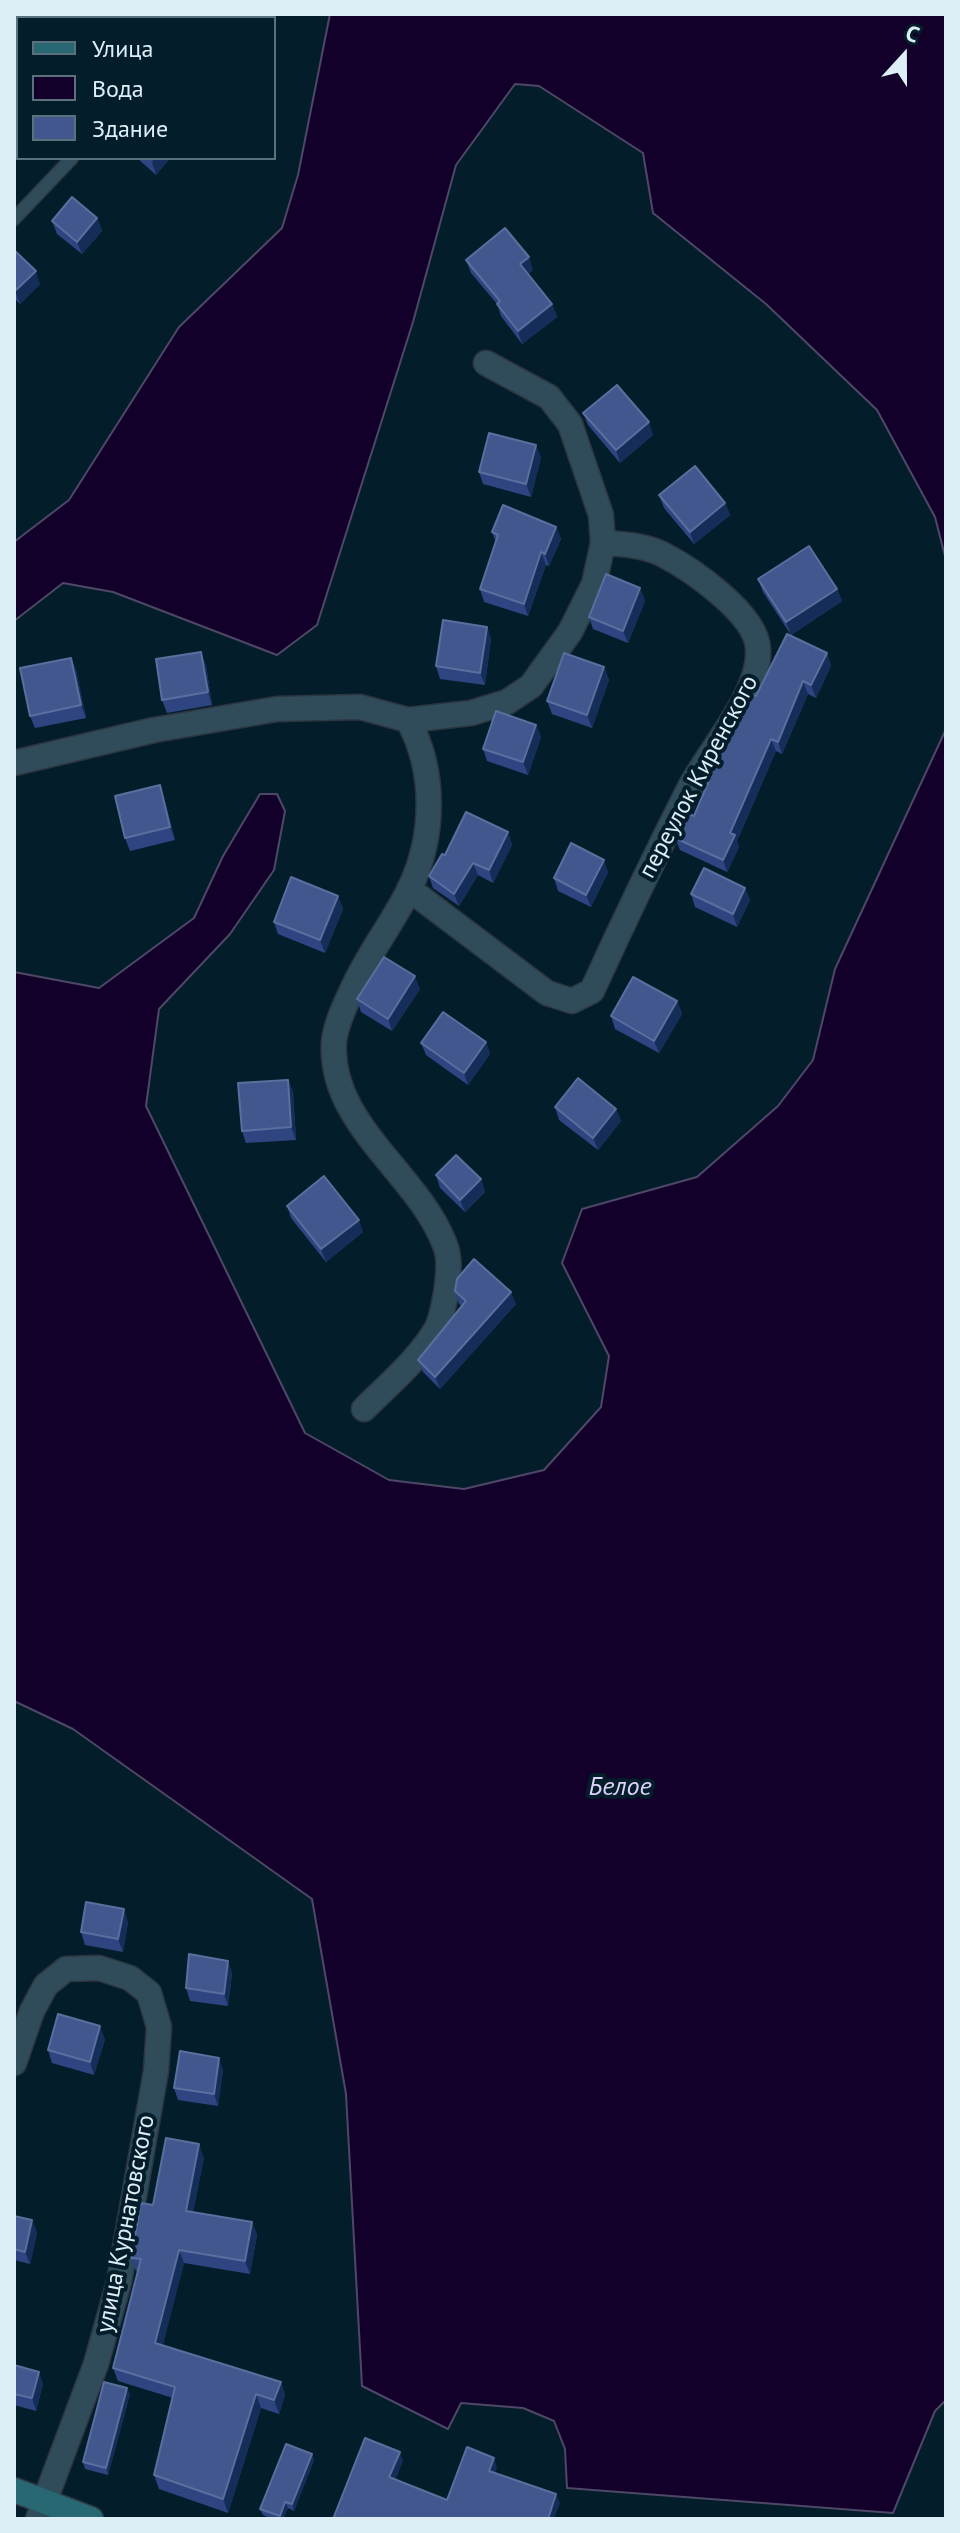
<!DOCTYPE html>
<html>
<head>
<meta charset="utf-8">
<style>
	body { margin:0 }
	#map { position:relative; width:960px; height:2533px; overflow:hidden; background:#031e2a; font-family:"PT Sans",sans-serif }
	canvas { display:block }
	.frame { position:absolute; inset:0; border:16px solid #deeef6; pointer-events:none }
	.legend { position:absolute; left:16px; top:16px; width:260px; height:144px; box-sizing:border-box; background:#031e2a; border:2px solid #5b717c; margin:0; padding:10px 14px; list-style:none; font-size:24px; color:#deeef6 }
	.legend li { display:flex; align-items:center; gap:16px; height:40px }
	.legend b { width:40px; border:2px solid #5b717c }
	.north { position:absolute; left:864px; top:16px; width:80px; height:80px; -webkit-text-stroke:6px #031e2a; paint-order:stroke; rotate:21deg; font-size:22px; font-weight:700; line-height:32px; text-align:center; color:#deeef6 }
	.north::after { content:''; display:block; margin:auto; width:28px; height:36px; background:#deeef6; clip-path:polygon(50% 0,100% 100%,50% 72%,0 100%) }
</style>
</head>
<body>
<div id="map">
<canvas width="960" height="2533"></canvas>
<div class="frame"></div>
<ul class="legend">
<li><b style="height:10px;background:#286872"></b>Улица</li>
<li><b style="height:22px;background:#12002a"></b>Вода</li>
<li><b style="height:22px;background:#41578e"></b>Здание</li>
</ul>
<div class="north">С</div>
</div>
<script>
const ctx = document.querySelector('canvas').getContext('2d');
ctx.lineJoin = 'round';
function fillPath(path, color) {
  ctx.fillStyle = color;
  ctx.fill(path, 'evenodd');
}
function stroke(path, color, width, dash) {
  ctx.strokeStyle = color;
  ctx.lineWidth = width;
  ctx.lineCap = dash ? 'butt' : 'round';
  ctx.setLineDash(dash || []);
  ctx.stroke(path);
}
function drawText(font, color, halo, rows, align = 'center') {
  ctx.font = font + ' "PT Sans",sans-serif';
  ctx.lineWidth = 8;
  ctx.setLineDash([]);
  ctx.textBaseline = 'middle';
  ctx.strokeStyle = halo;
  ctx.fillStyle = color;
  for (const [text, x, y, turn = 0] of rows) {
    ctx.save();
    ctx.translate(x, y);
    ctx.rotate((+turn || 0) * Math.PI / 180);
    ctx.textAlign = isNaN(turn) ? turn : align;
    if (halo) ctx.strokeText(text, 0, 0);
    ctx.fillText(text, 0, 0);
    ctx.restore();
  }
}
const water = new Path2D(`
	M330 14H946V560L935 517 877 410 766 304 653 213 643 153 539 86 515 84 456 165 413 322 317 625 277 655 113 592 63 583 14 621V542L69 500 179 327 282 228 298 175Z
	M946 729V2400L935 2411 893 2513 567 2488 565 2449 554 2421 523 2408 461 2403 448 2429 362 2386 346 2094 312 1899 73 1729 14 1701V972L99 988 194 918 223 856 260 794H277L285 811 274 870 230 934 159 1009 146 1106 305 1433 389 1480 464 1489 544 1470 601 1407 609 1356 562 1263 582 1209 697 1177 778 1106 813 1060 835 969Z`);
const lane = new Path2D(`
	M41 14 43 18
	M14 219 72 158`);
const street = new Path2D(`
	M14 763 154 730 277 709 360 707 408 720 471 713 507 702 531 686 570 632 594 584 603 543 601 515 570 424 549 397 486 363
	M409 889 547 993 572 1001 592 991C623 923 655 856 689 789 709 750 761 693 758 649 757 614 691 569 662 554 644 545 622 544 603 543
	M364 1409C388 1385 420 1358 437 1328 442 1317 444 1304 446 1293 448 1277 451 1260 445 1245 418 1173 328 1124 334 1041 336 1024 345 1005 352 990 368 954 392 924 409 890 435 837 436 771 408 720
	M14 2063 32 2011 46 1985 66 1969 99 1968 130 1978 149 1993 159 2027 156 2071 119 2282 96 2364 38 2519`);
const secondary = new Path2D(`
	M14 2490 91 2519`);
const wall = new Path2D(`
	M137 158H170L156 175Z
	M97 218 102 231 82 254 57 234 52 221Z
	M14 250 40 284 20 304 14 298Z
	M466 260 533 270 528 274 552 304 557 317 522 344 501 316 497 304 471 273Z
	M583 413 653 435 620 463 588 425Z
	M541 457 531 497 483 484 479 472Z
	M659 495 725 503 730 515 694 544 664 508Z
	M556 527 561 539 549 566 546 565 528 616 484 602 480 589 496 543 492 532Z
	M758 579 837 589 842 601 791 635 763 592Z
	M640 588 645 601 628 643 593 629 589 617Z
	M487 627 491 639 485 685 440 679 436 666Z
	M827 653 831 666 816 698 808 694 782 754 776 751 737 841 739 847 727 872 680 850 675 838 694 816 756 696Z
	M71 658 76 670 86 718 35 728 30 716Z
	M206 665 212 705 167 713 162 700Z
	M604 667 609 680 592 728 552 714 547 701Z
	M536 725 541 737 528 775 487 761 483 749Z
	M160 785 164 798 175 840 130 851 125 838Z
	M508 832 512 845 493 883 478 875 459 906 433 888 429 876 445 855Z
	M608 872 591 907 558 891 554 878Z
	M745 888 750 900 737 927 695 907 691 894Z
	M338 896 343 909 325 953 278 934 274 922Z
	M420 989 392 1031 361 1012 357 999Z
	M677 1001 682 1014 659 1053 615 1029 611 1016Z
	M486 1042 490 1054 468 1085 426 1055 421 1043Z
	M288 1080 293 1092 296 1140 246 1143 242 1131Z
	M555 1107 616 1109 621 1121 598 1150 559 1120Z
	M436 1175 481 1179 485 1192 465 1212 440 1188Z
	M287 1206 363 1232 326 1262 291 1218Z
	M455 1291 516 1304 440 1389 423 1372 418 1360 462 1306 459 1304Z
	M128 1922 123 1952 85 1945 81 1932Z
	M228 1961 232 1974 228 2006 190 2001 186 1988Z
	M105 2039 94 2075 52 2063 48 2050Z
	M223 2070 218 2106 178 2100 174 2088Z
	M204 2158 193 2212 252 2222 257 2235 250 2274 184 2263 162 2346 281 2382 285 2395 279 2414 261 2408 228 2513 159 2489 154 2475 173 2398 118 2381 113 2368 138 2271H136L131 2258 153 2205Z
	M14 2216 32 2220 37 2233 30 2264 14 2260Z
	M14 2365 43 2384 36 2411 14 2405Z
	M130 2394 108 2475 85 2469 83 2462Z
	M312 2454 314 2460 294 2511 288 2508 283 2519H272L263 2515 260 2509Z`);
const shadedWall = new Path2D(`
	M155 158H170L156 175 152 162Z
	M97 218 102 231 82 254 77 242Z
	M529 257 533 270 525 276 520 264Z
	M36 271 40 284 20 304 15 291Z
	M552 304 557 317 522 344 518 331Z
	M649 422 653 435 620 463 616 450Z
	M536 445 541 457 531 497 526 484Z
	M725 503 730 515 694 544 690 532Z
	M556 527 561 539 549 566 545 554Z
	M541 552 546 565 528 616 524 604Z
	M640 588 645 601 628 643 623 631Z
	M837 589 842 601 791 635 786 622Z
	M487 627 491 639 485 685 480 673Z
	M201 652 206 665 212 705 208 692Z
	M827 653 831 666 816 698 811 685Z
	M71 658 76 670 86 718 81 705Z
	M604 667 609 680 592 728 587 715Z
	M803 681 808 694 782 754 778 742Z
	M536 725 541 737 528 775 523 762Z
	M771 739 776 751 737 841 739 847 727 872 723 860 730 833Z
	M160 785 164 798 175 840 170 827Z
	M508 832 512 845 493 883 489 870Z
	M604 860 608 872 591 907 586 895Z
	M473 863 478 875 459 906 454 894Z
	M745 888 750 900 737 927 733 914Z
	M338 896 343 909 325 953 320 940Z
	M415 976 420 989 392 1031 388 1019Z
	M677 1001 682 1014 659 1053 654 1041Z
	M486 1042 490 1054 468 1085 464 1073Z
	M288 1080 293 1092 296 1140 291 1127Z
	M616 1109 621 1121 598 1150 593 1138Z
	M481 1179 485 1192 465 1212 460 1200Z
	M359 1220 363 1232 326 1262 321 1249Z
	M511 1292 516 1304 440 1389 435 1377Z
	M124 1909 128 1922 123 1952 118 1939Z
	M228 1961 232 1974 228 2006 224 1994Z
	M100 2026 105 2039 94 2075 90 2062Z
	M219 2058 223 2070 218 2106 214 2094Z
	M199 2144 204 2158 191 2224 186 2211Z
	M32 2220 37 2233 30 2264 25 2252Z
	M252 2222 257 2235 250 2274 245 2261Z
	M179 2250 184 2263 160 2357 155 2343Z
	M39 2372 43 2384 36 2411 32 2398Z
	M281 2382 285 2395 279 2414 274 2400Z
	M127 2388 130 2394 108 2475 106 2468Z
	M256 2394 261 2408 228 2513 223 2499Z
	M400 2452 403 2461 393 2486 389 2477Z
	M312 2454 314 2460 294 2511 292 2504Z
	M494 2458 497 2467 493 2480 489 2471Z
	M556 2494 560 2503 554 2519H548Z
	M285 2502 288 2508 283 2519H280V2516Z`);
const building = new Path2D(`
	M70 14H103L105 18H72Z
	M72 197 97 218 77 242 52 221Z
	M505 228 529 257 520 264 552 304 518 331 497 304 500 301 466 260Z
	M14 250 36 271 15 291 14 290Z
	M617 385 649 422 616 450 583 413Z
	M489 433 536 445 526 484 479 472Z
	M695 466 725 503 690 532 659 495Z
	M503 505 556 527 545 554 541 552 524 604 480 589 498 535 492 532Z
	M809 546 837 589 786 622 758 579Z
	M606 574 640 588 623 631 589 617Z
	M443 620 487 627 480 673 436 666Z
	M787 634 827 653 811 685 803 681 778 742 771 739 730 833 735 835 723 860 675 838 687 813 694 816 729 733 753 695 756 696Z
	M201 652 208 692 162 700 156 659Z
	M564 653 604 667 587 715 547 701Z
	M71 658 81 705 30 716 20 668Z
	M496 711 536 725 523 762 483 749Z
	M160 785 170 827 125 838 115 796Z
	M466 812 508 832 489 870 473 863 454 894 429 876 442 854 445 855Z
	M571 843 604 860 586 895 554 878Z
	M704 868 745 888 733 914 691 894Z
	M291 877 338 896 320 940 274 922Z
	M384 957 415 976 388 1019 357 999Z
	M633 977 677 1001 654 1041 611 1016Z
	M443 1012 486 1042 464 1073 421 1043Z
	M578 1078 616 1109 593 1138 555 1107Z
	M288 1080 291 1127 242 1131 238 1083Z
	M456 1155 481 1179 460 1200 436 1175Z
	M324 1176 359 1220 321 1249 287 1206Z
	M474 1259 511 1292 435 1377 418 1360 466 1301 455 1291 457 1279Z
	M86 1902 124 1909 118 1939 81 1932Z
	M189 1954 228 1961 224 1994 186 1988Z
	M58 2014 100 2026 90 2062 48 2050Z
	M180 2051 219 2058 214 2094 174 2088Z
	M166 2138 199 2144 186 2211 252 2222 245 2261 179 2250 155 2343 281 2382 274 2400 256 2394 223 2499 154 2475 175 2387 113 2368 141 2259 131 2258 141 2203 153 2205Z
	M14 2216 32 2220 25 2252 14 2249Z
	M14 2365 39 2372 32 2398 14 2394Z
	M104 2382 127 2388 106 2468 83 2462Z
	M365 2438 400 2452 389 2477 447 2500 467 2447 494 2458 489 2471 556 2494 548 2519H333Z
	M286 2444 312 2454 292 2504 285 2502 280 2516 260 2509Z`);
const streetNames = [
	["переулок Киренского",699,777,-62],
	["улица Курнатовского",126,2224,-79]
];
const waterNames = [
	["Белое",620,1788]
];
fillPath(water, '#12002a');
stroke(water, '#4f4767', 2);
stroke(lane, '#2c3540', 15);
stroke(street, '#2c3540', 27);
stroke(secondary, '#2c3540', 27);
stroke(lane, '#304c5a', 12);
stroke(street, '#304c5a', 24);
stroke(secondary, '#286872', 24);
fillPath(wall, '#2e4582');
fillPath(shadedWall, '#152e59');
fillPath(building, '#41578e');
stroke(building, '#5a6f9e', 2);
drawText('24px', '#deeef6', '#031e2a', streetNames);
drawText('italic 26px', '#ded0f9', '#031e2a', waterNames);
</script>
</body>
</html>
